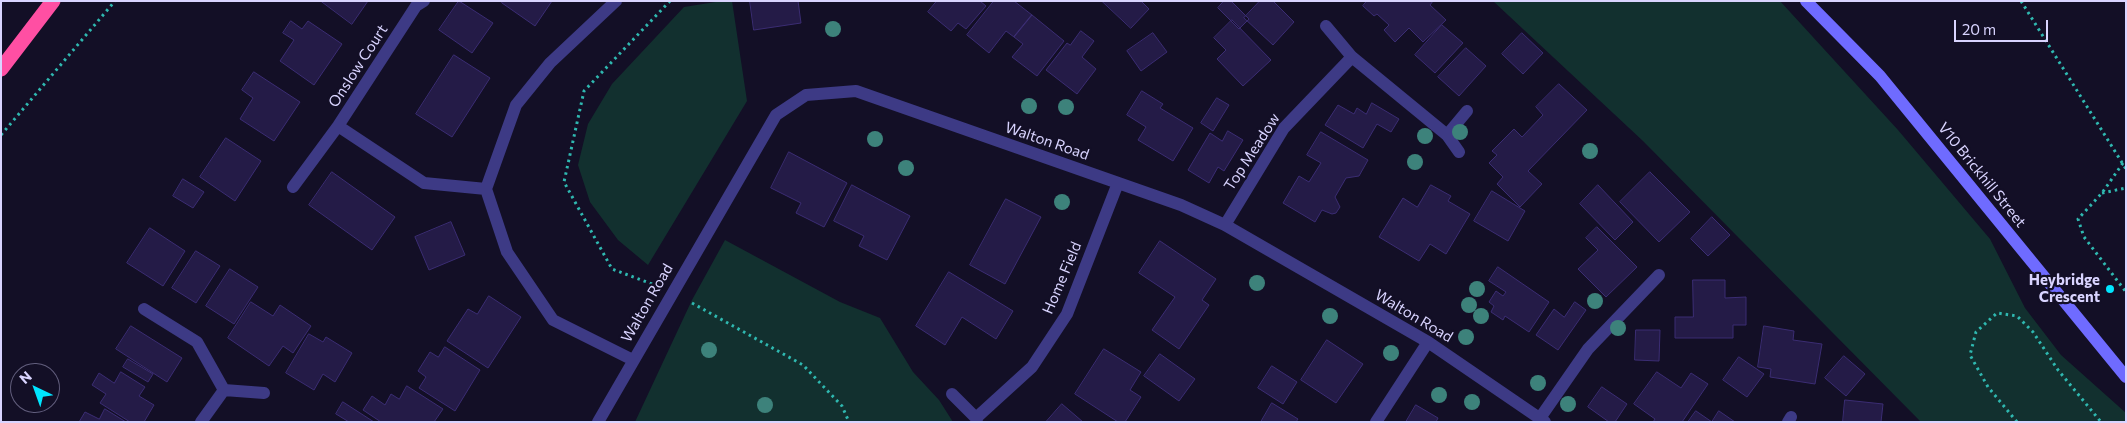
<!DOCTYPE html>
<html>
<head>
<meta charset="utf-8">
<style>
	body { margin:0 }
	#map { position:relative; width:2127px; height:423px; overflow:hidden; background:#130f26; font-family:Commissioner,sans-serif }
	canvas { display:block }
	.frame { position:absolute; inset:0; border:2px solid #d9d4ff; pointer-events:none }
	.north { position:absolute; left:10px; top:363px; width:50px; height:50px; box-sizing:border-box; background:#130f26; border:1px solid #625e7d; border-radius:50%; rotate:318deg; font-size:14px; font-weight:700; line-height:20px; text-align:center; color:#d9d4ff }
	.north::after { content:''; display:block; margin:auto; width:18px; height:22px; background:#00e5ff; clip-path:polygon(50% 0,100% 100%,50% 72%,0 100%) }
	.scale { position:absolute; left:1954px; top:20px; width:94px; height:22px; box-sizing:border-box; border:2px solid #d9d4ff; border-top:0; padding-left:6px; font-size:15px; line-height:18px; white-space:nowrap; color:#d9d4ff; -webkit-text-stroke:4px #130f26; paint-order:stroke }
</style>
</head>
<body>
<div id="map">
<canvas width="2127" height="423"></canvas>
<div class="frame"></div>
<div class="north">N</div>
<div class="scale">20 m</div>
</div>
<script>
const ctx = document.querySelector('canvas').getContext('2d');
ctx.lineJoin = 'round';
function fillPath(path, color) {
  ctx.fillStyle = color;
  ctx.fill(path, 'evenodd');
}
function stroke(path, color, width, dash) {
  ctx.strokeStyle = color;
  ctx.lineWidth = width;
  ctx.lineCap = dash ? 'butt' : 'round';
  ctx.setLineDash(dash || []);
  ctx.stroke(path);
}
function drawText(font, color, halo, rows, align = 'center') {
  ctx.font = font + ' Commissioner,sans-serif';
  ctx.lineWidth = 4.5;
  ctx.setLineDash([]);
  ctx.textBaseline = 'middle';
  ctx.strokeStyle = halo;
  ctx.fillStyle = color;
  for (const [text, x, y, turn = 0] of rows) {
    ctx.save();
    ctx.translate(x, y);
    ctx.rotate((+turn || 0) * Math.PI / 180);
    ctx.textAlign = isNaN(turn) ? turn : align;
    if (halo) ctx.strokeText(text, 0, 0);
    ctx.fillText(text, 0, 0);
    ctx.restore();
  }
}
const green = new Path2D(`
	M722 1H732L747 101 648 265 618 240 590 202 578 165 588 124 612 84 684 7Z
	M1493 1H1780L1898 130 1990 239 2025 308 2061 355 2126 413V422H1921L1643 141Z
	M725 240 840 302 880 318 913 372 939 400 953 422H635L692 300Z`);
const building = new Path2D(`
	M321 1H368L352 24Z
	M459 1 493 23 472 53 439 30Z
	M503 1H552L535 26 502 3Z
	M750 1H798L801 23 754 30Z
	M937 1H980L986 6 966 29 958 23 951 31 928 12Z
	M994 1H1014L1032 15 1014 37 1006 31 989 53 967 35Z
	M1102 1H1141L1149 9 1131 28Z
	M1224 1H1231L1249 19 1239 29 1218 8Z
	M1260 1H1273L1294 22 1273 45 1244 18Z
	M1367 1H1433L1430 5 1446 20 1423 42 1409 28 1395 42 1384 30 1389 25 1377 14 1374 16 1363 6Z
	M1032 15 1064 41 1037 76 1012 57 1023 44 1014 37Z
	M1232 20 1271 60 1243 86 1217 59 1226 50 1214 38Z
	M291 21 302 29 308 21 342 44 314 85 280 61 294 40 283 33Z
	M1442 25 1463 43 1435 73 1415 55Z
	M1081 31 1094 41 1082 57 1096 69 1077 94 1046 70 1067 43 1070 45Z
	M1153 33 1167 52 1141 71 1127 51Z
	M1522 33 1543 53 1523 74 1502 54Z
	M1466 48 1486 66 1459 96 1438 77Z
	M454 55 490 78 452 137 416 114Z
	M254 72 300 102 274 141 240 119 253 98 242 90Z
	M1559 84 1587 110 1528 171 1542 184 1520 207 1497 184 1503 177 1489 163 1497 155 1492 151 1514 129 1522 137 1543 115 1536 107Z
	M1142 91 1163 104 1160 108 1193 128 1173 161 1138 140 1146 127 1127 115Z
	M1217 98 1229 105 1213 131 1201 123Z
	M1372 103 1399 119 1391 132 1377 124 1363 148 1325 125 1338 105 1354 114 1357 108 1366 114Z
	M1228 131 1243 140 1224 171 1218 167 1209 183 1188 170 1210 133 1222 141Z
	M1321 132 1368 160 1359 176 1346 178 1335 197 1340 207 1336 213 1332 214 1322 210 1315 222 1283 203 1299 176 1309 182 1321 163 1307 155Z
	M226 138 261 161 235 201 200 177Z
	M789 152 847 183 824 227 796 213 801 203 771 188Z
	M332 172 395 217 372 250 309 205Z
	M1650 172 1690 212 1659 242 1620 202Z
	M183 179 204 192 193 208 173 196Z
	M852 185 910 216 887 260 859 246 864 236 834 221Z
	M1431 185 1451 196 1448 201 1470 214 1446 254 1430 244 1419 261 1379 237 1403 198 1417 207Z
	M1598 185 1633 222 1615 240 1580 204Z
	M1492 191 1525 211 1508 241 1474 221Z
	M1006 199 1041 217 1005 284 970 265Z
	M1712 217 1730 235 1708 256 1691 239Z
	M451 222 465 255 429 270 415 237Z
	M1597 227 1637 267 1606 297 1578 269 1598 250 1586 238Z
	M150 228 185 251 163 286 127 263Z
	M1160 241 1216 279 1202 300 1209 305 1179 349 1152 330 1175 297 1139 273Z
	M196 251 220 266 196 303 172 288Z
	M1498 267 1549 302 1529 332 1505 316 1503 320 1491 312 1494 306 1489 302 1496 291 1503 296 1506 292 1489 281Z
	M230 269 258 287 234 324 206 306Z
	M949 272 1013 311 996 339 962 317 945 345 916 326Z
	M1693 280H1725V298L1746 297V325H1733V338H1675V317H1693Z
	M489 296 521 317 488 368 447 341 468 309 477 314Z
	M251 302 273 316 280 305 311 326 293 353 283 346 269 366 228 338Z
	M1575 302 1586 310 1558 350 1536 335 1554 309 1564 317Z
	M131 326 182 358 167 382 116 349Z
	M1764 326 1794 331 1793 340 1822 344 1815 384 1770 377 1771 369 1758 367Z
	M1636 330H1660L1659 361 1635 360Z
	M309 334 323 342 326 337 352 353 335 382 323 374 314 390 286 373Z
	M1327 340 1363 364 1336 403 1301 380Z
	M445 347 480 370 455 411 419 388 426 377 418 371 430 352 438 357Z
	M1104 349 1141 372 1130 390 1141 397 1125 422H1118L1075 394Z
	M1160 354 1195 379 1179 401 1144 376Z
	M1844 356 1865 374 1846 396 1825 378Z
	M1739 357 1764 374 1747 397 1723 380Z
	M128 359 153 374 148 382 123 367Z
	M1272 366 1297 382 1283 404 1258 388Z
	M121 372 145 387 139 396 154 405 144 422H130L100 403 106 394 92 385 99 373 114 383Z
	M1657 372 1681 388 1691 373 1708 384 1682 422H1653L1655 419 1634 404Z
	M407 386 443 409 434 422H381L363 410 372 396 385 405 391 394 399 399Z
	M1602 387 1627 404 1615 422H1609L1588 407Z
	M1845 400 1883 404 1881 422H1843Z
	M343 402 374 422H349L336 414Z
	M1272 403 1298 419 1296 422H1261Z
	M1062 404 1083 422H1046Z
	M1416 405 1438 418 1436 422H1406Z
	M105 409 126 422H79L85 412 99 419Z
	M1696 411 1712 422H1688Z
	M1719 411 1735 422H1712Z`);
const path = new Path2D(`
	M2021 1 2126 169
	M1 135 115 1
	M2123 163 2102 193 2078 219 2084 237 2126 292
	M2102 193 2126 188
	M652 284 612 269 564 182 584 91 670 1
	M692 303 803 365 842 406 849 422
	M2017 422 1988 387 1970 355 1976 332 1997 313 2017 316 2033 332 2058 370 2101 422`);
const street = new Path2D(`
	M616 1 550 63 516 105 486 189 507 252 553 320 633 360
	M1326 26 1352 57 1447 135
	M338 126 424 183 486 189
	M1459 152 1447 135 1467 111
	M293 187 338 126 416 6 424 1
	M1225 225 1284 128 1352 57
	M144 309 197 342 224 390
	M952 394 976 418 977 422
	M976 418 1032 367 1067 314 1118 183
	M1540 418 1588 349 1659 275
	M201 422 224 390 264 393
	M598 422 776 115 806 95 856 91 1181 205 1225 225 1428 342 1545 422
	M1376 422 1428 342
	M1788 422 1791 417`);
const secondary = new Path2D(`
	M1806 1 1880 76 2126 377`);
const highway = new Path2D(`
	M1 69 53 1`);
const trees = [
	[833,29],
	[1029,106],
	[1066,107],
	[1460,132],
	[1425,136],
	[875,139],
	[1590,151],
	[1415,162],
	[906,168],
	[1062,202],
	[1257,283],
	[1477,289],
	[1595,301],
	[1469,305],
	[1330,316],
	[1481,316],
	[1618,328],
	[1466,337],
	[709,350],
	[1391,353],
	[1538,383],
	[1439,395],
	[1472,402],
	[1568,404],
	[765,405]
];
const markers = [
	[2110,289,5,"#00e5ff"]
];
const streetNames = [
	["Onslow Court",358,66,-57],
	["Walton Road",1047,141,19],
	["Top Meadow",1252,152,-57],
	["V10 Brickhill Street",1982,175,51],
	["Home Field",1062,278,-67],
	["Walton Road",647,303,-60],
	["Walton Road",1414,316,31]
];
const poiNames = [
	["Heybridge",2100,280],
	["Crescent",2100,297]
];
fillPath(green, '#12302f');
fillPath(building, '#241b47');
stroke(building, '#3b2d73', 1);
stroke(path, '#2fb8b0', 3, [2.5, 4]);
stroke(street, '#3d3a85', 12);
stroke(secondary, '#6f6bff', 12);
stroke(highway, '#ff4fa3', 15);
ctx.fillStyle = '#3d827b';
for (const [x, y] of trees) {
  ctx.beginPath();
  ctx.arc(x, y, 8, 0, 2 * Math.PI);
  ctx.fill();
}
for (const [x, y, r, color] of markers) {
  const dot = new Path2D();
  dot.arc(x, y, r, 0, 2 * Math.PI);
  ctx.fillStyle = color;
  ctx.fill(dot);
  stroke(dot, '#130f26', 2);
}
drawText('15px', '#d9d4ff', '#130f26', streetNames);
drawText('bold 15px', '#d9d4ff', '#130f26', poiNames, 'right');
</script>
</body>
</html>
